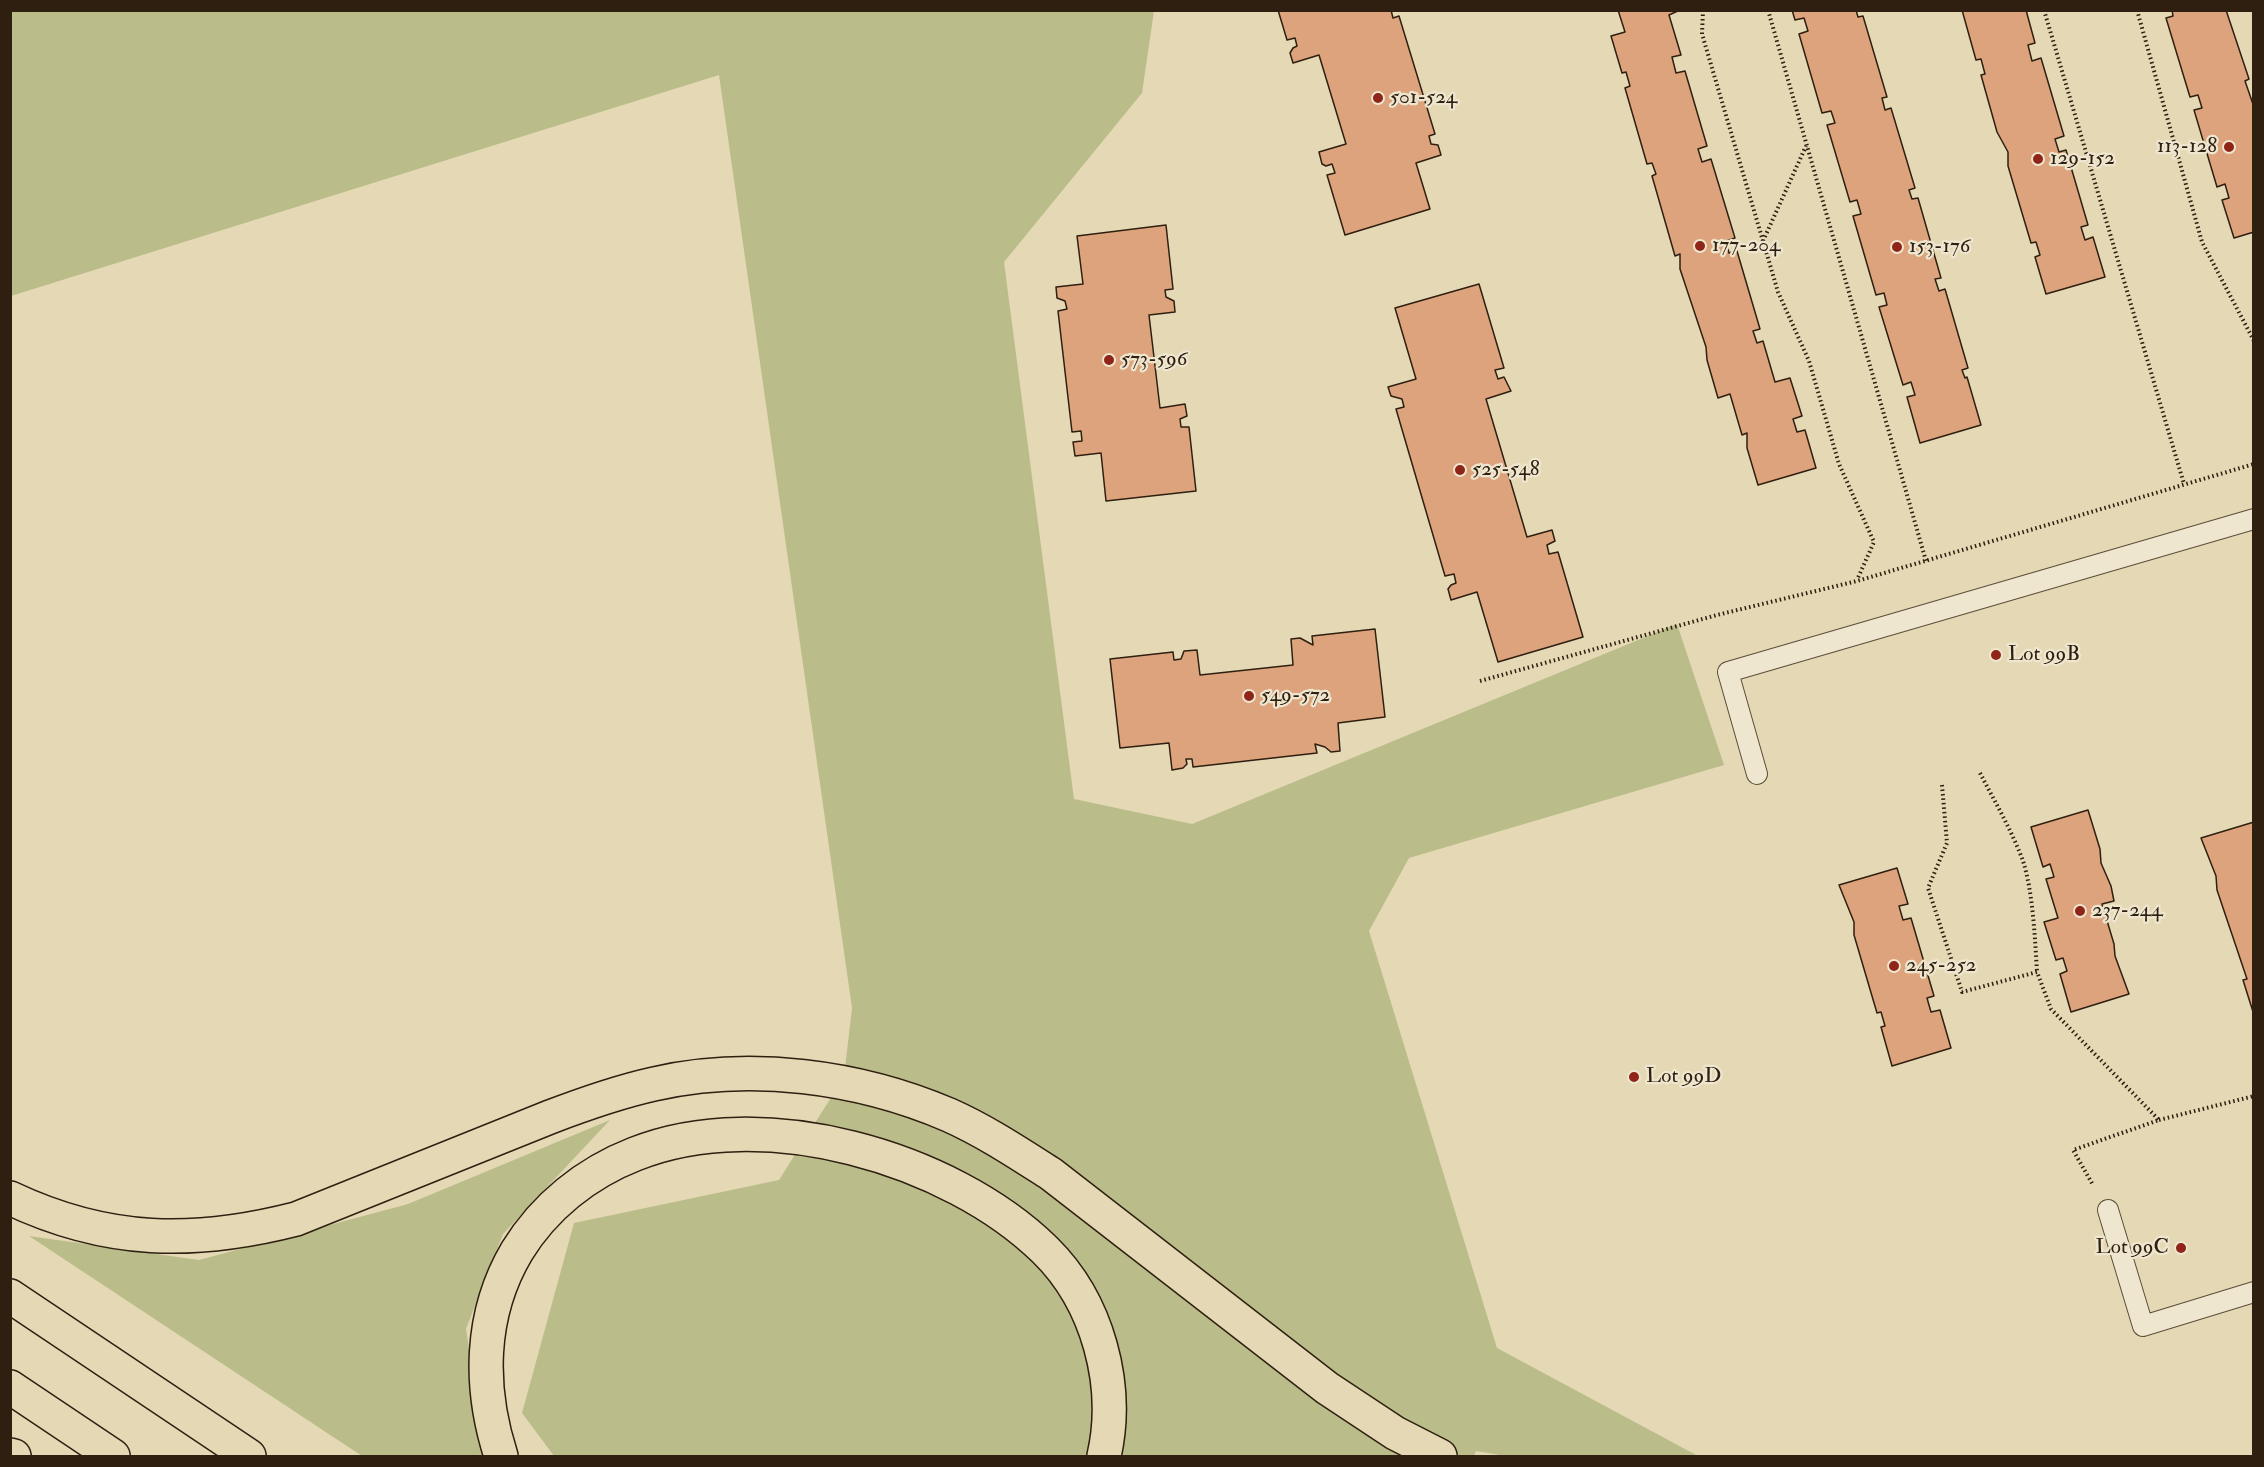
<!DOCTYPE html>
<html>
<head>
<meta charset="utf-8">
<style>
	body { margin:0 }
	#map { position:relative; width:2264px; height:1467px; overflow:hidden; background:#e5d8b5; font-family:"IM FELL Double Pica",serif }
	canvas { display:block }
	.frame { position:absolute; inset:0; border:12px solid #2e1f10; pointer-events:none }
</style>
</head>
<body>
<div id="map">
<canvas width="2264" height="1467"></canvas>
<div class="frame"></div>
</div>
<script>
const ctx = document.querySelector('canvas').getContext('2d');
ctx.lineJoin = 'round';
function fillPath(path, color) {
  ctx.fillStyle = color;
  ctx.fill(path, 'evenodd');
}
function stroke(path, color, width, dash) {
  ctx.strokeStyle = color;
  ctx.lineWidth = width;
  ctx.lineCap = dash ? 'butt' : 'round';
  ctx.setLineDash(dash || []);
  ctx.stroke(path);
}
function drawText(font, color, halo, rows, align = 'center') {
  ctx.font = font + ' "IM FELL Double Pica",serif';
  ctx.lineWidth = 4.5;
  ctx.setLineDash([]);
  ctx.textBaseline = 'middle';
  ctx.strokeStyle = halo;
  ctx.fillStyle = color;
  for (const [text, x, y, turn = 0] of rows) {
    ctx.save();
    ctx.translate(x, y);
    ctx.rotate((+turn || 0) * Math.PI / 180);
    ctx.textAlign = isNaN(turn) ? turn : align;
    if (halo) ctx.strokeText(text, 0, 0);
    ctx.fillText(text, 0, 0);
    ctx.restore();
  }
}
const green = new Path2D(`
	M11 11H1154L1142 93 1004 262 1074 799 1192 824 1677 624 1724 765 1409 858 1369 931 1497 1348 1698 1456H1506L1476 1451 1474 1456H554L522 1413 574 1223 779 1180 844 1077 852 1008 719 75 11 296Z
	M610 1120 503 1234 466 1329 486 1456H362L29 1236 199 1260 408 1204Z`);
const building = new Path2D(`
	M1278 10H1391L1393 18 1399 16 1435 134 1429 136 1431 144 1438 145 1441 155 1416 163 1430 209 1345 235 1327 175 1335 173 1332 164 1326 166 1322 164 1319 152 1346 144 1319 55 1293 63 1290 53 1293 48 1297 46 1295 38 1287 40Z
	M1618 10H1680L1669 15 1681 55 1672 57 1676 73 1685 71 1707 146 1698 149 1702 162 1711 159 1735 238 1726 241 1729 253 1737 251 1760 329 1753 331 1757 343 1763 341 1775 382 1790 378 1802 416 1793 419 1797 432 1805 430 1816 468 1758 485 1747 448V433L1742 435 1730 394 1718 398 1707 360 1706 347 1680 269V254L1675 256 1652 176 1656 174 1652 163 1647 164 1625 88 1630 86 1626 72 1622 73 1611 36 1625 32Z
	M1792 10H1856L1858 17 1863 16 1887 97 1882 98 1885 110 1891 108 1915 188 1909 190 1912 199 1918 198 1941 278 1935 279 1939 291 1945 289 1968 368 1962 370 1965 378 1967 377 1981 425 1920 443 1907 397 1915 395 1911 382 1903 385 1879 307 1887 305 1884 293 1876 295 1853 216 1861 214 1857 200 1850 202 1827 125 1835 123 1831 111 1822 113 1799 34 1808 31 1804 18 1795 20Z
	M1962 10H2026L2035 43 2028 45 2032 61 2041 58 2064 136 2055 139 2059 152 2066 150 2088 225 2081 227 2085 240 2093 237 2105 277 2046 294 2035 257 2040 255 2036 242 2031 243 2008 166V152L1997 132 1981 75 1985 74 1981 59 1976 60Z
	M2172 10H2226L2249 79 2245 81 2254 107V232L2234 238 2222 200 2229 198 2225 184 2217 187 2194 110 2202 108 2198 95 2190 97 2166 18 2173 16Z
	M1166 225 1173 289 1165 290 1166 297 1174 301 1175 312 1149 315 1160 408 1185 404 1187 416 1180 419 1181 427H1189L1196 491 1106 501 1101 453 1075 456 1073 442 1082 441 1081 431 1072 432 1058 311 1067 309 1065 301 1057 298 1056 287 1083 284 1077 236Z
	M1479 284 1504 368 1495 370 1498 379 1504 377 1511 391 1486 399 1527 537 1552 530 1555 541 1547 545 1549 554 1558 552 1583 637 1498 662 1477 592 1451 600 1448 589 1451 585 1456 583 1454 574 1445 576 1396 409 1404 407 1402 399 1391 396 1388 387 1416 379 1395 308Z
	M1375 629 1385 717 1338 723 1340 751 1331 752 1325 747 1315 744 1317 753 1193 767 1192 759H1186L1187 764 1183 768 1172 770 1169 743 1120 748 1110 659 1173 652 1174 660 1181 659 1184 651 1197 650 1200 675 1293 665 1291 639 1300 638 1313 645 1312 636Z
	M2088 810 2100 849 2101 863 2111 886 2114 901 2102 904 2114 944 2115 956 2129 994 2071 1012 2060 974 2067 971 2063 958 2056 960 2044 922 2058 918 2046 879 2054 877 2050 864 2043 867 2031 827Z
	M2254 822V1015L2243 980 2247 979 2217 890 2216 876 2201 838Z
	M1897 868 1908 904 1899 906 1903 920 1911 918 1934 996 1927 998 1931 1012 1940 1010 1951 1048 1892 1066 1881 1027 1885 1026 1881 1012 1877 1013 1854 935V922L1839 885Z`);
const path = new Path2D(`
	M1703 10 1702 34 1778 292 1809 361 1839 464 1874 542 1857 580
	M1768 10 1926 561
	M2044 10 2184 484
	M2137 10 2202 242 2254 341
	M1763 241 1806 146
	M1480 681 1717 615 1857 581 2254 464
	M1980 773C1995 802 2012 831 2023 861 2033 892 2035 939 2037 972
	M1942 785 1947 843 1928 888 1962 992 2037 972 2051 1009 2159 1120 2073 1150 2093 1185
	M2159 1120 2254 1096`);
const lane = new Path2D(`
	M1757 774 1728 672 2254 519
	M2108 1210 2143 1326 2254 1292`);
const highway = new Path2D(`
	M10 1198C107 1244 194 1245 296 1219L550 1117C584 1104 618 1092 654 1084 750 1062 858 1076 949 1115 985 1131 1018 1153 1051 1174L1327 1388 1395 1433 1440 1456
	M10 1296 249 1456
	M10 1387 113 1456
	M10 1455 14 1456
	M501 1456C479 1388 479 1315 517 1251 544 1207 586 1173 635 1154 762 1103 950 1157 1045 1250 1098 1302 1120 1385 1104 1456`);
const markers = [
	[1378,98,6,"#8f2418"],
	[2229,147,6,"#8f2418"],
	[2038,159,6,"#8f2418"],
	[1700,246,6,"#8f2418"],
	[1897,247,6,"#8f2418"],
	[1109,360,6,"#8f2418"],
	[1460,470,6,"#8f2418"],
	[1996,655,6,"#8f2418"],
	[1249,696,6,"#8f2418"],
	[2080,911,6,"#8f2418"],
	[1894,966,6,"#8f2418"],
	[1634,1077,6,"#8f2418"],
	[2181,1248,6,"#8f2418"]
];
const poiNames = [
	["501-524",1390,98],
	["113-128",2217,147,"right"],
	["129-152",2050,159],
	["177-204",1712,246],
	["153-176",1909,247],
	["573-596",1121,360],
	["525-548",1472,470],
	["Lot 99B",2008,655],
	["549-572",1261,696],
	["237-244",2092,911],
	["245-252",1906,966],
	["Lot 99D",1646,1077],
	["Lot 99C",2169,1248,"right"]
];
fillPath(green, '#babd8a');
fillPath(building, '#dca37c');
stroke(building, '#2e1f10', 1.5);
stroke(lane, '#5c4d39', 22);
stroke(highway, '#2e1f10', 36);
stroke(path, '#2e1f10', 4, [1.5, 3]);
stroke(lane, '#eee6cf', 20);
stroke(highway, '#e5d8b5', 33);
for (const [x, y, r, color] of markers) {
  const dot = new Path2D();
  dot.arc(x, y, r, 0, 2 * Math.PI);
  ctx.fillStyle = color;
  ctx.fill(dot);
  stroke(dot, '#eee6cf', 2);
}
drawText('21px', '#2e1f10', '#eee6cf', poiNames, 'left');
</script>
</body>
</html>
